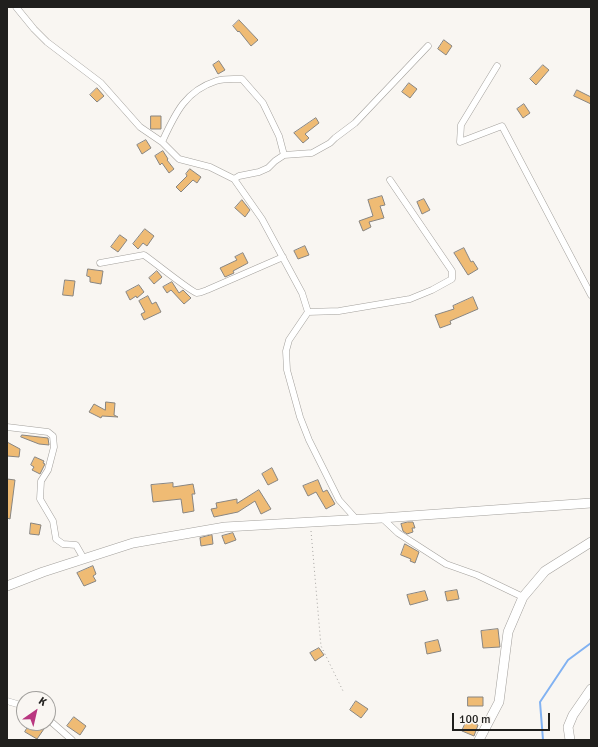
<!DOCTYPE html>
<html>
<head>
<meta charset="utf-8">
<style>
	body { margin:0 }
	#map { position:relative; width:598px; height:747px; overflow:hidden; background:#f9f6f2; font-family:Signika,sans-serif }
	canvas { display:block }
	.frame { position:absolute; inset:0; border:8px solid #201f1d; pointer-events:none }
	.north { position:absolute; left:16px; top:691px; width:40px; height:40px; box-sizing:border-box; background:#f9f6f2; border:1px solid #a2a09d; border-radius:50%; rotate:34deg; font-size:11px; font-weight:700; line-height:16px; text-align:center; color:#201f1d }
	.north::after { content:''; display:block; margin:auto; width:14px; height:18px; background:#b93780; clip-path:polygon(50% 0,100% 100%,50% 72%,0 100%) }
	.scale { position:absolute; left:452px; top:713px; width:98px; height:18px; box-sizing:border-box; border:2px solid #201f1d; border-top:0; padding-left:5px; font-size:12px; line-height:14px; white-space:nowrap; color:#201f1d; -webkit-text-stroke:3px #f9f6f2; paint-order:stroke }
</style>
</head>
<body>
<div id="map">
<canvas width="598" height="747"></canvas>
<div class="frame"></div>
<div class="north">K</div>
<div class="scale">100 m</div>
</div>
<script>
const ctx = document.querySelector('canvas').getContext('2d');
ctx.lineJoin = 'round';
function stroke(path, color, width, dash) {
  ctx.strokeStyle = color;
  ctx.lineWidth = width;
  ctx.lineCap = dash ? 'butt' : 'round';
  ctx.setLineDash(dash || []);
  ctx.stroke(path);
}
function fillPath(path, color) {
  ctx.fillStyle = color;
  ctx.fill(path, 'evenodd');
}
const stream = new Path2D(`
	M543 740 540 702 568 660 591 643`);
const building = new Path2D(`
	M239 20 258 40 251 46 239 31 238 32 233 26Z
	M444 40 452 46 446 55 438 49Z
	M219 61 225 70 218 74 213 65Z
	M543 65 549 70 536 85 530 79Z
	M409 83 417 89 410 98 402 92Z
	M97 88 104 96 97 102 90 95Z
	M577 90 591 97V104L574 96Z
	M524 104 530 113 523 118 517 109Z
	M151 116H161V129H151Z
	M316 118 319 123 305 134 309 138 303 143 294 133Z
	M146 140 151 148 142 154 137 145Z
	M163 151 168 159 167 160 174 169 169 173 162 163 160 165 155 156Z
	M190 169 201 177 197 183 193 180 181 192 176 187 187 176 186 174Z
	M382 196 385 205 380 206 384 218 369 222 371 227 363 231 359 221 373 216 368 200Z
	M424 199 430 210 422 214 417 202Z
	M242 200 250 210 245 217 235 208Z
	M145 229 154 236 147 246 143 243 138 249 133 244Z
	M120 235 127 240 118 252 111 247Z
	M305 246 309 255 298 259 294 251Z
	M464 248 471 262 473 261 478 269 468 275 454 253Z
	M243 253 248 263 233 271 234 273 225 277 220 268 237 260 235 257Z
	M88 269 103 271 101 284 90 282V277L87 276Z
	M157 271 162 277 154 284 149 278Z
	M65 280 75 281 73 296 63 295Z
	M172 282 179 293 183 290 191 298 184 304 171 290 167 293 163 287Z
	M139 285 144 292 137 298 136 296 130 300 126 292Z
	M148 296 152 304 156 302 161 312 144 320 141 314 145 312 139 301Z
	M473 297 478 309 450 321 451 324 440 328 435 315 454 309 453 306Z
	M106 402 115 403 114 415 118 417 102 416 101 418 89 412 94 404 105 410Z
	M22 435 48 438 49 445 39 444 21 437Z
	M7 442 20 449 19 457 7 456Z
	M35 457 44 461 43 463 45 464 40 474 32 470 34 467 31 465Z
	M272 468 278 480 268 485 262 474Z
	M7 479 15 480 10 519 7 518Z
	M318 480 323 492 327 490 335 504 326 509 316 492 308 496 303 486Z
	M173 483V487L193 484 195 494H192L194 511 183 513 181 499 153 502 151 485Z
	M259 490 271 509 261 514 255 501 238 512 214 517 211 509 217 508 216 503 237 499V503Z
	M408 522H413L415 528H412L413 532 407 534 403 531 401 524Z
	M31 523 41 525 39 535 30 534Z
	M233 533 236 540 225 544 222 536Z
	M212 535 213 544 201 546 200 538Z
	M405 544 419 552 415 563 410 561 411 559 401 555Z
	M93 566 96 574 93 576 96 581 84 586 77 573Z
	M457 590 459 599 447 601 445 592Z
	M425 591 428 600 410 605 407 595Z
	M498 629 500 647 483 648 481 631Z
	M438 640 441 651 427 654 425 643Z
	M319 648 324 655 315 661 310 653Z
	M468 697H483V706H468Z
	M356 701 368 709 361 718 350 710Z
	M74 717 86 726 80 735 67 726Z
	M467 720 478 725 474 736 462 731Z
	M30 723H41L46 726 37 739 25 732Z`);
const path = new Path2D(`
	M311 531 321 646 344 693`);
const street = new Path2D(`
	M16 7 34 29 47 42 101 83 140 127 162 142 179 159 210 167 234 179 262 219 302 293 308 312
	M497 66 461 125 460 142 502 126 591 295
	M162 142C175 114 185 91 216 81 224 78 234 79 242 79L263 103 279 136 284 155
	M234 179 239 176 259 172 268 168 275 161 284 155 312 153 330 143 335 138 355 123 428 46
	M100 263 144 255C153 261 191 292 197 293 200 293 204 291 207 290L283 257
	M308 312 339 311 410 299 432 290 452 279V271L390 180
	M308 312 289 340 286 351 287 370 300 417 309 440 339 500 357 520
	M7 427 48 432 53 436 54 447 48 470 41 481 40 499 53 521 56 539 63 544 76 545 84 559
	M382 518 398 533 446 564 477 575 523 597
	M7 701 24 706
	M48 719 72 740`);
const secondary = new Path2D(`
	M7 586 43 572 133 543 225 527 382 518 591 503
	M479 740 499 702 508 632 523 597 545 571 591 542
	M570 740 568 727 573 715 591 689`);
stroke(stream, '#82b2f2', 2);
fillPath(building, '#efbb74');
stroke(building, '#888581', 1);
stroke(street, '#a3a09c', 7);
stroke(secondary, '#a3a09c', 10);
stroke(path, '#a6a4a1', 1, [1, 3]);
stroke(street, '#fff', 6);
stroke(secondary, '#fff', 9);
</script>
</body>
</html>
